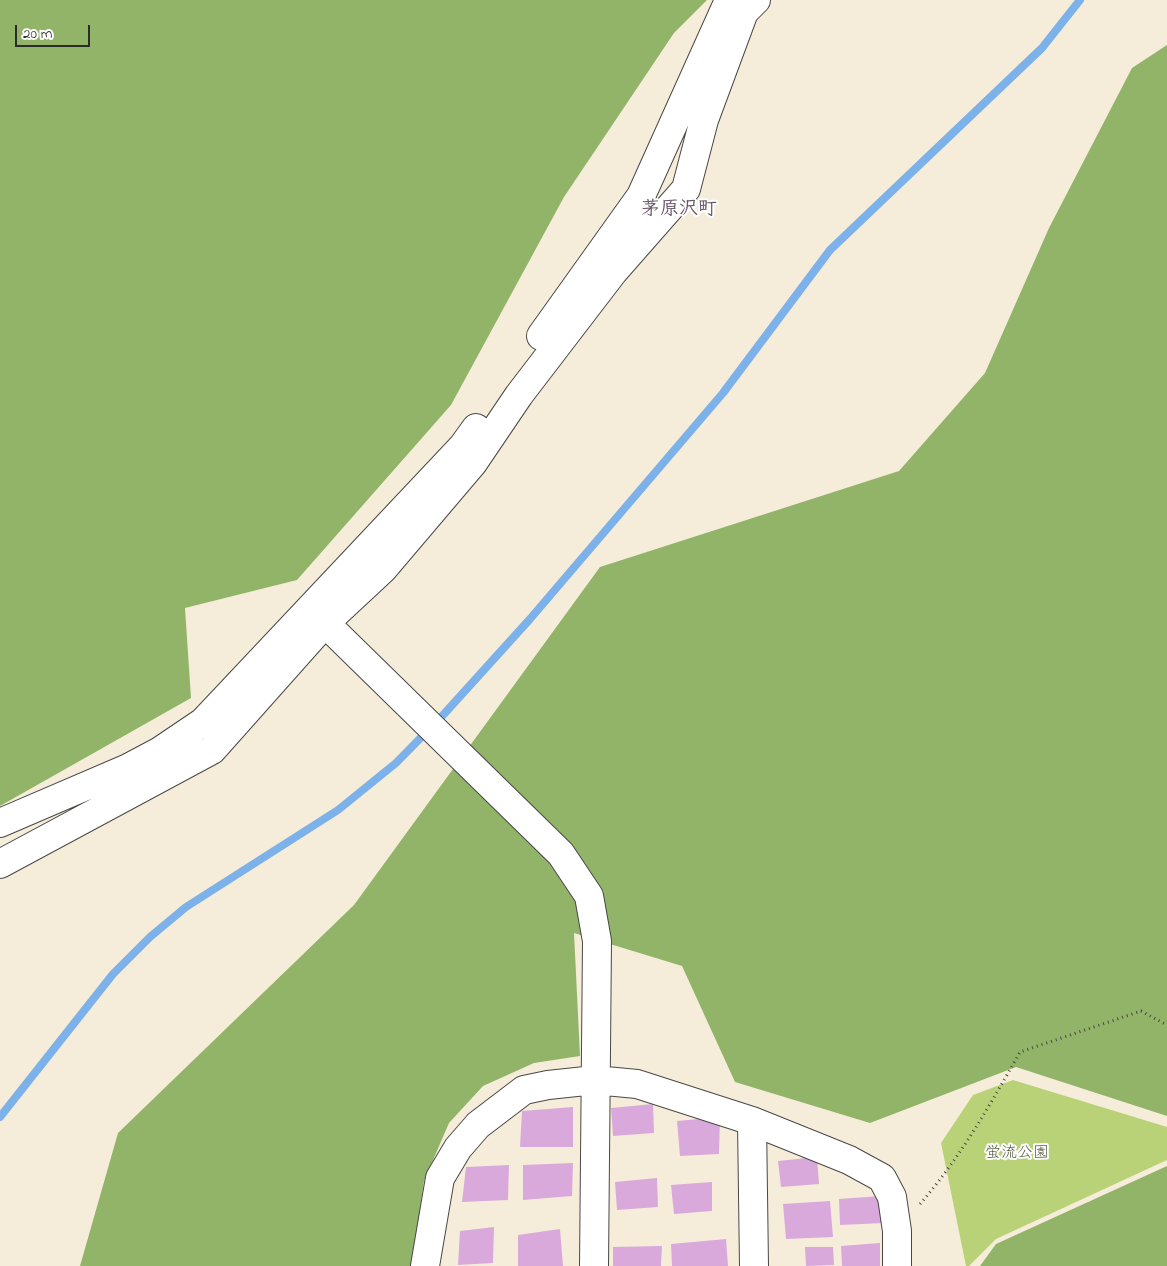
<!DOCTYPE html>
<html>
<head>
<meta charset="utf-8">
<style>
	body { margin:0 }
	#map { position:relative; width:1167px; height:1266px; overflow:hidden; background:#f5edda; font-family:"Indie Flower",sans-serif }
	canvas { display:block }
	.scale { position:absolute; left:15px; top:25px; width:75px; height:22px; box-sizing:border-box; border:2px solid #2b2b2b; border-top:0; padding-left:6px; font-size:15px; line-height:18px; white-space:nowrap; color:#2b2b2b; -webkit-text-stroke:4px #fff; paint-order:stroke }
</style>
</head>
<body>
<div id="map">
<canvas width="1167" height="1266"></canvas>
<div class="scale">20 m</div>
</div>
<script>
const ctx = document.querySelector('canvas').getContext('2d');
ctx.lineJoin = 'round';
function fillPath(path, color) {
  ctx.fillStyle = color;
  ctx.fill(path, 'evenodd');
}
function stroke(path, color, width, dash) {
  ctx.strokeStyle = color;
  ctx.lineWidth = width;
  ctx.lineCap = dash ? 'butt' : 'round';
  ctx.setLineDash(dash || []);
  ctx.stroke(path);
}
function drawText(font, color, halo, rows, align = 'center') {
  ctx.font = font + ' "Indie Flower","Klee One",sans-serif';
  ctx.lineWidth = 4;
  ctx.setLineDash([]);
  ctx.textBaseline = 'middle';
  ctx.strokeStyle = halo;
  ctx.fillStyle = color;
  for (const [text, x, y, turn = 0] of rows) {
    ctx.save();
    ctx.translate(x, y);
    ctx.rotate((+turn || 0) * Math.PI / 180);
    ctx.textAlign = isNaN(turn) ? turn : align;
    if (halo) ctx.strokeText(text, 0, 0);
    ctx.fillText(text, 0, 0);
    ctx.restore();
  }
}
const green = new Path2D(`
	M1013 1080 1167 1127V1160L996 1239 969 1266H966L941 1143 973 1095Z`);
const forest = new Path2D(`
	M0 0H707L674 33 564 197 451 405 297 580 185 608 191 698 0 806Z
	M1167 45V1116L1016 1067 870 1123 735 1082 682 966 574 933 580 1056 534 1063 483 1086 449 1123 424 1181 412 1266H80L118 1133 354 905 600 567 899 471 985 373 1049 228 1132 68Z
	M1167 1166V1266H980L996 1244Z`);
const stream = new Path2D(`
	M0 1117 113 974 150 937 186 907 338 810 396 763 444 714 530 619 723 393 830 250 1042 48 1080 0`);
const building = new Path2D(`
	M653 1104 654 1133 613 1136 611 1108Z
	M573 1107V1147H520L522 1111Z
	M720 1117 719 1154 680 1156 677 1121Z
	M817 1157 819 1184 781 1187 778 1161Z
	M573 1163 572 1196 523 1200V1165Z
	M509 1165 508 1200 462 1202 466 1167Z
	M657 1178 658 1207 617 1210 615 1182Z
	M712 1182V1211L674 1214 671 1185Z
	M881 1196 884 1223 840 1225 839 1199Z
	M830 1201 833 1237 786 1239 783 1204Z
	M494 1227 493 1263 458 1265 460 1231Z
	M560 1229 563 1266H518V1235Z
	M726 1239 728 1266H672L671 1244Z
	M880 1243V1266H842L841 1246Z
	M662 1246 661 1266H613V1247Z
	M805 1247H833L834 1265 806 1266Z`);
const path = new Path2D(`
	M920 1204C960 1158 990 1105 1020 1052L1141 1011 1167 1025`);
const minor = new Path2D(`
	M541 336 641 196 726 7 733 0
	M325 623 561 854 589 896 597 941 594 1266
	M0 823 128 768 160 751 203 722 463 446 476 428
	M0 864 212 750 325 623 383 569 473 463 519 395 614 271 686 189 704 120 744 12 756 0
	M752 1121 754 1266
	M425 1266 440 1178 458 1148 478 1125 524 1090 548 1085 595 1080 637 1084 752 1121 849 1160 882 1178 892 1197 897 1231V1266`);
const parkNames = [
	["蛍流公園",1017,1154]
];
const quarterNames = [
	["茅原沢町",679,211]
];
fillPath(green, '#b9d277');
fillPath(forest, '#92b468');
stroke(stream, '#7cb1ea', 8);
fillPath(building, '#d9a9db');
stroke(minor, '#494845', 30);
stroke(path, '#494845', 3, [1, 4]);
stroke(minor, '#fff', 28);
drawText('16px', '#565d42', '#fff', parkNames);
drawText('bold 19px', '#685769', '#fff', quarterNames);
</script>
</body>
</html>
